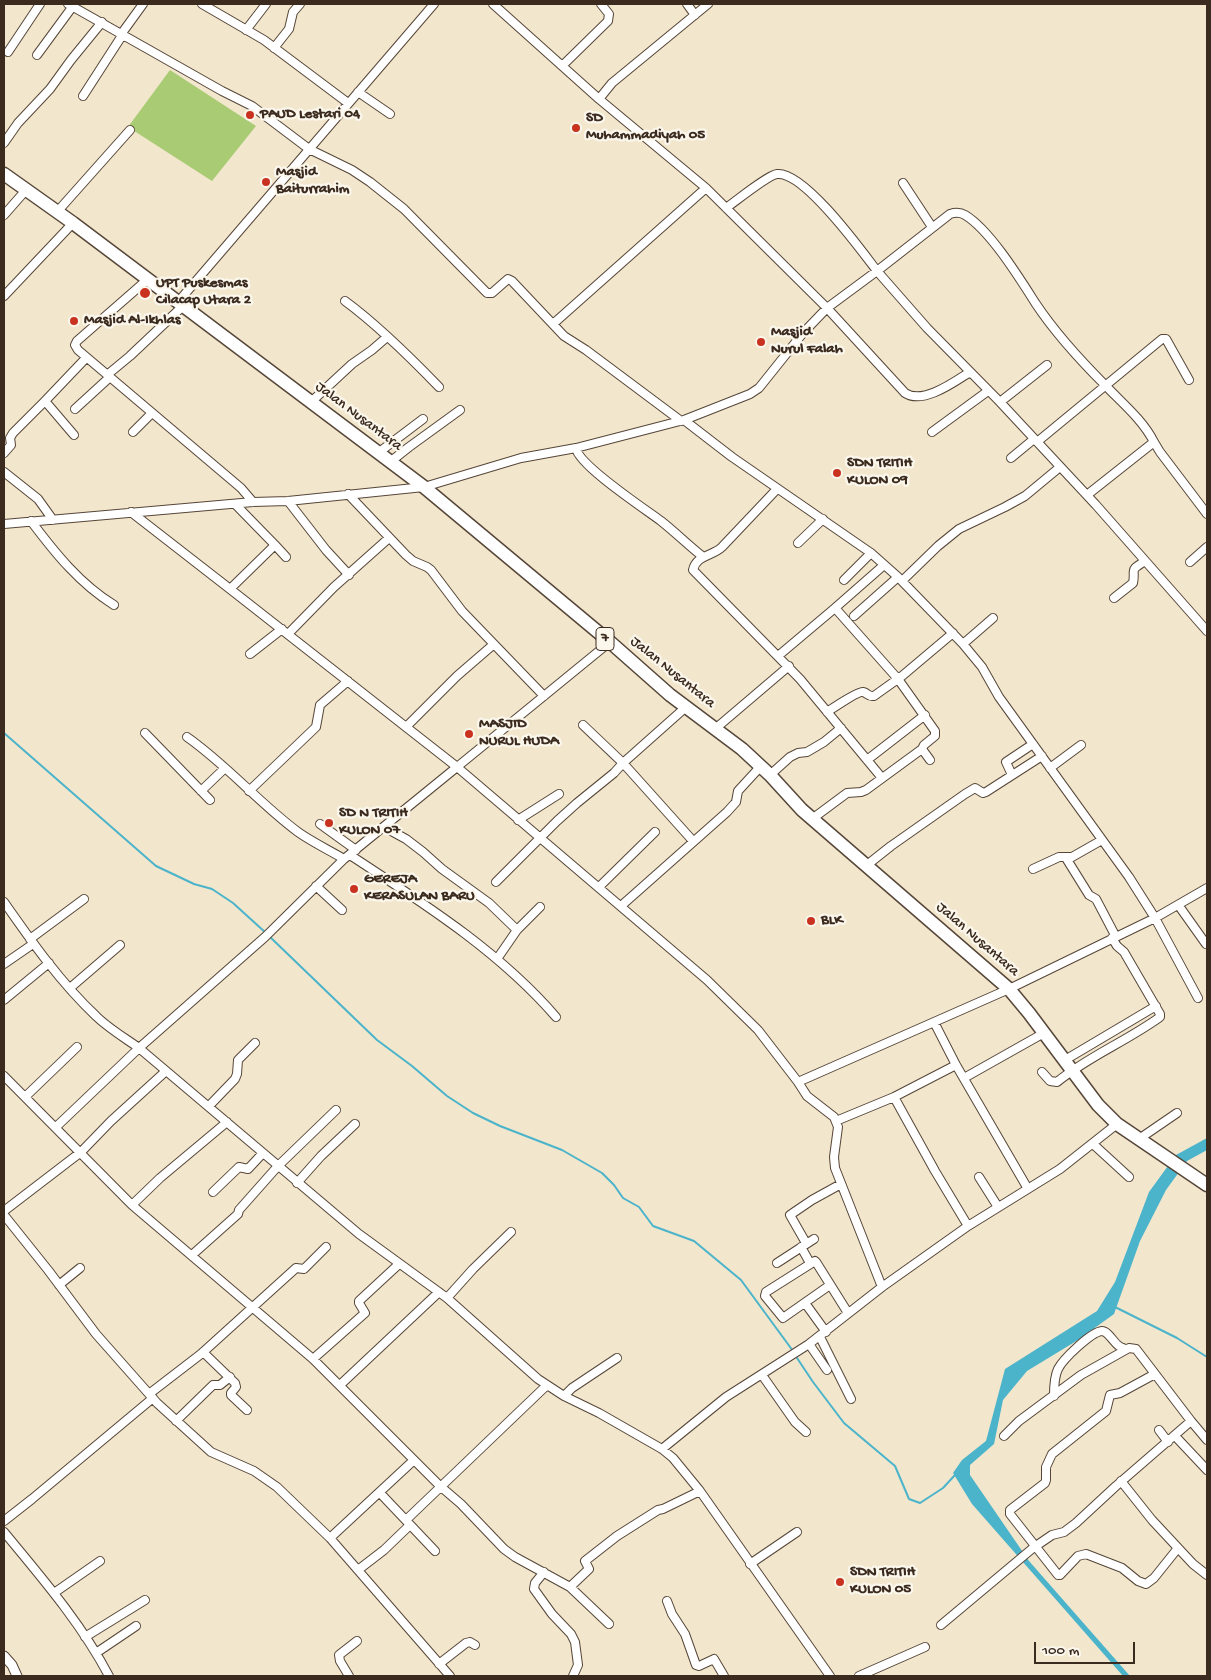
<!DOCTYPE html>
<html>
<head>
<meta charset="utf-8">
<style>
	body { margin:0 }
	#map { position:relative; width:1211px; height:1680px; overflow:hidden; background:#f2e6cd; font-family:"Gochi Hand",sans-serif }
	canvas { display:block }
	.frame { position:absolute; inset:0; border:5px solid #3b2a1e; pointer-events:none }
	.scale { position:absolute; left:1034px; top:1642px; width:101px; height:22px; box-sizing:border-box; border:2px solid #3b2a1e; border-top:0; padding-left:6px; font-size:15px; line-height:18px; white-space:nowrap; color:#3b2a1e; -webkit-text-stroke:4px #fbf7ec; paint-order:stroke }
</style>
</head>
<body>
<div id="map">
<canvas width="1211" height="1680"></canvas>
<div class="frame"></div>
<div class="scale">100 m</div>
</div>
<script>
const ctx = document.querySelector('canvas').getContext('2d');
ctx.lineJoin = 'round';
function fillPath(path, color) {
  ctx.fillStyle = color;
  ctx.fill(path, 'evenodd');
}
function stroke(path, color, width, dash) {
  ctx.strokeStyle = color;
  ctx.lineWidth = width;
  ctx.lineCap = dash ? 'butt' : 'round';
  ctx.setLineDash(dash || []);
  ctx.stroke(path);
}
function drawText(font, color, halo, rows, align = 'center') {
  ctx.font = font + ' "Gochi Hand",sans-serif';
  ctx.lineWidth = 4.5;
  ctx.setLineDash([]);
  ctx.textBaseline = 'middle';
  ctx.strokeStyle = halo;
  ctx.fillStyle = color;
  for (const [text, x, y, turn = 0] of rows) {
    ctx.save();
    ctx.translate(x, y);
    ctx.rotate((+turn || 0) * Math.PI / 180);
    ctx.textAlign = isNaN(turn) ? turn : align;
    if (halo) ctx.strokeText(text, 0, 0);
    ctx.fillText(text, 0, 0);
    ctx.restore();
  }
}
const green = new Path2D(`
	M170 70 256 126 212 181 128 127Z`);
const water = new Path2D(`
	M1207 1138V1150L1187 1161 1166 1190 1140 1241 1114 1314 1078 1340 1027 1371 1003 1400 994 1444 970 1465V1475L1029 1561 1130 1676H1123L972 1504 953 1473 962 1460 986 1441 1005 1369 1097 1311 1115 1282 1149 1192 1176 1155Z`);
const stream = new Path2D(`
	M4 733 156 866 194 884 212 889 233 903 266 933
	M269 936 377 1040 412 1066 447 1096 473 1113 500 1126 562 1150 602 1173 614 1185 623 1198 639 1207 653 1226 694 1241 741 1280 793 1351
	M1115 1307 1177 1338 1207 1357
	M795 1355 813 1382 844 1423 895 1466 909 1499 920 1503 943 1488 955 1475`);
const minor = new Path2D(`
	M68 4 222 91 252 106 309 149 352 170 370 182 404 209 487 293H492L508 279 512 281 564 336 586 350 681 421
	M202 4 264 40 348 103
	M687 4 695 15
	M246 30 266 4
	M122 33 143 4
	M274 48 289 29 293 12 300 4
	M8 52 40 4
	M37 55 73 6
	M562 66 608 21 609 14 601 4
	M358 92 390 114
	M83 96 123 34
	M599 99 612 83 708 4
	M4 143 18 123 50 89 71 60 102 22
	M903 183 932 227
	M726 208C736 201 768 175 777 174 804 171 861 250 877 271L950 214C956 212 960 212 965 215 990 230 1020 279 1036 304 1056 334 1080 360 1105 385 1123 404 1142 419 1154 442
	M57 212 130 130
	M4 215 26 190
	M148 279 77 341 75 345 78 350 241 488 253 502
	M4 296 73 223
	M345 301C379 326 410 357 439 387
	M178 302 434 4
	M553 324 706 188
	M970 372C954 382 923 405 905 393L827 308 877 271 927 328 1000 402 1096 505 1207 631
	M107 375 130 356 183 306
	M45 401 86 358
	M311 402 352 364 372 350 387 337
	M1000 402 1047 365
	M75 409 110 377
	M684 420 732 457 871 553 898 577 963 644 982 667 999 697 1129 877 1155 918 1198 998
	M133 432 152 413
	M932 432 988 391
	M1037 442 1162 339H1166L1189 380
	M576 448C578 465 645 509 661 521 675 532 688 545 702 556
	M4 453 11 445 10 438 13 433 45 401 74 435
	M378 453 423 419
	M1011 458 1034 439
	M390 462 409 447 460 410
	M4 472 38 499 53 520
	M777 489 722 547C713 556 696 555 693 570L800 679 882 778
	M348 494 406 555 413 561 427 567 431 570 462 611 544 696
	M1087 495 1154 442 1160 452 1207 514
	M288 501 326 550 349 575
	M235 504 275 545
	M131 512 230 589 457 767 610 642
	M31 521C55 553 80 584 114 605
	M4 524 253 502 288 501 424 487 521 458 576 448 684 420 750 394 759 388 803 333 827 308 706 188 599 99 493 4
	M798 543 823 519
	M1190 562 1207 547
	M884 565 835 608 898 679 935 731V736L924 745 922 749 930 760
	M844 580 871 553
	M902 581 938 546 959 529 1005 507 1025 496 1060 467
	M230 589 275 545 286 557
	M1114 598 1133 583C1136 567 1128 572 1145 561
	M854 616 898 577
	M288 634 334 587 389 538
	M963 644 993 618
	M250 654 282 629
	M778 656 835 608
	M827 712C833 708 858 691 863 692 868 693 868 697 874 696L902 676 953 633
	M583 725 623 763 693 841
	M406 727 457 676 494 644
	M715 729 789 666
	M145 733 210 800
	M187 737C227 765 259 803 298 832 312 842 329 850 344 859
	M867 760 925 715
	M1050 768 1081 745
	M770 775 790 757 798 753 807 752 824 742 841 728
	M1012 775 1006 762 1033 744
	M201 791 225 768
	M249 791 316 727 320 705 348 681
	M812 819 847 793 861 792 866 790 922 749
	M518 820 559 794
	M320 824 356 850
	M384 827 406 839 423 852 442 869 489 903 517 930
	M350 855C423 903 499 951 556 1017
	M1066 858 1089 895 1096 899 1116 937
	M867 865 891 846 965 794 975 788 983 793 986 792 1042 756
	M1033 869 1059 857H1072L1102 840
	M496 882 557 821 577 803 614 773 623 763 686 707
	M316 886 342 910
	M599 887 655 832
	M4 902C32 942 60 982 96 1016 108 1028 125 1038 139 1048L265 937 344 859 457 767 707 980 758 1030 798 1082 807 1096 834 1117 838 1127 834 1157 835 1168 882 1287
	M621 906 727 812 736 802 738 791 761 766
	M1179 906 1206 944
	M30 939 84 899
	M497 959 517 930 540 907
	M4 964 33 944
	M70 988 120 945
	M4 1000 49 963
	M934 1022 956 1065 1028 1189
	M1065 1060 1156 1006
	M1042 1072 1050 1081 1057 1082C1089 1056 1127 1041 1160 1017V1014L1124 952 1117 946 1112 938
	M4 1076 132 1205 313 1359 440 1486 461 1504 504 1549 515 1557 570 1587 609 1624
	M964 1078 1044 1033
	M798 1082 1009 989 1155 918 1207 888
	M25 1097 77 1047
	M894 1097 935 1171 968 1226
	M209 1106 235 1079 237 1074 238 1060 255 1043
	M836 1121 894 1097 956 1065
	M56 1127 139 1048 359 1234 447 1298 538 1379 564 1396 599 1413 662 1449 673 1458 700 1491 830 1676
	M1139 1139 1177 1113
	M1093 1144 1129 1177
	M979 1177 998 1207
	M297 1183 321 1156 355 1124
	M213 1192 239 1167 248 1169 263 1153
	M132 1205 160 1178 227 1122
	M4 1211 81 1152 111 1121 166 1071
	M4 1215 48 1270 96 1334 157 1403 211 1452 254 1471 277 1487 330 1538 450 1676
	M806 1243 790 1215 812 1200 841 1184
	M801 1247 810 1263
	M192 1255 238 1214 239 1210 278 1166 336 1110
	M777 1263 814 1239
	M59 1285 80 1268
	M830 1285 783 1318 765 1296 766 1292 815 1261 816 1262 848 1313
	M447 1298 473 1269 511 1232
	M805 1303 826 1332
	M820 1337 851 1399
	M809 1344 827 1370
	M203 1352 235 1383 236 1387 231 1393V1395L247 1410
	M313 1359 365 1313 359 1303V1301L399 1264
	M1155 1374 1120 1393 1110 1395 1106 1411 1052 1454 1046 1467V1480L1045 1483 1010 1510V1514L1058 1575H1060L1078 1556 1086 1554 1122 1568 1138 1581 1146 1584 1154 1578 1178 1548
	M762 1375 795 1422 806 1432
	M340 1385 439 1292
	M149 1394 201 1354 296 1268 304 1269 326 1247
	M564 1396 572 1388 617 1358
	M1054 1396C1054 1387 1054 1377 1058 1369 1063 1359 1091 1332 1102 1331 1108 1331 1114 1343 1119 1346 1120 1347 1125 1349 1126 1349
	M176 1421 213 1385H220L230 1377
	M1159 1430 1168 1442
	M1004 1436 1019 1421 1081 1375 1129 1348 1136 1349 1191 1421 1207 1440
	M1175 1436 1207 1470
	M662 1449 726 1397 809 1344 882 1287 968 1226 1060 1169 1117 1124
	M1121 1481 1152 1520 1193 1564 1207 1575
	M380 1493 435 1551
	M406 1520 546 1386
	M4 1521 32 1499 153 1398
	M4 1532C42 1578 81 1623 109 1676
	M330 1538 414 1460
	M750 1564 797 1532
	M358 1570 384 1550 410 1525
	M544 1572 535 1583 534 1589 552 1614 571 1634 575 1642 578 1665 573 1676
	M570 1587 589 1569 585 1561 617 1536 658 1510 663 1509 700 1491
	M54 1593 100 1561
	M667 1601 672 1614 685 1634 696 1665 699 1666 714 1659 724 1676
	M941 1625 1033 1548 1052 1535 1064 1532 1076 1523 1116 1486 1191 1421
	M85 1637 145 1600
	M96 1653 136 1626
	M439 1664 466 1643 470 1642 475 1645
	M349 1676 340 1661 339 1655 357 1641
	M859 1676 925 1647`);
const tertiary = new Path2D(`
	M4 1656 12 1665 17 1676`);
const trunk = new Path2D(`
	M4 174 73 223 424 487 610 642 670 695 742 749 770 775 802 810 1009 989 1029 1013 1098 1105 1117 1124 1207 1185`);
const markers = [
	[250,115,5,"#c8321e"],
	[576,128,5,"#c8321e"],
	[266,182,5,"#c8321e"],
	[145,293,6,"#c8321e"],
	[74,321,5,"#c8321e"],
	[761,342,5,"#c8321e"],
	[837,473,5,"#c8321e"],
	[469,734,5,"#c8321e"],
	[329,823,5,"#c8321e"],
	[354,889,5,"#c8321e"],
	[811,921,5,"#c8321e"],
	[840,1582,5,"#c8321e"]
];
const shields = [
	[605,639,18]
];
const shieldNames = [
	["7",605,639]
];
const poiNames = [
	["PAUD Lestari 04",260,115],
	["SD",586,119],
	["Muhammadiyah 05",586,136],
	["Masjid",276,173],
	["Baiturrahim",276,190],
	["UPT Puskesmas",156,284],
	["Cilacap Utara 2",156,301],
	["Masjid Al-Ikhlas",84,321],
	["Masjid",771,333],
	["Nurul Falah",771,350],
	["SDN TRITIH",847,464],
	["KULON 09",847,481],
	["MASJID",479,725],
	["NURUL HUDA",479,742],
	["SD N TRITIH",339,814],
	["KULON 07",339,831],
	["GEREJA",364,880],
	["KERASULAN BARU",364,897],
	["BLK",821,921],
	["SDN TRITIH",850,1573],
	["KULON 05",850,1590]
];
const streetNames = [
	["Jalan Nusantara",358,417,37],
	["Jalan Nusantara",672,673,39],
	["Jalan Nusantara",977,940,41]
];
fillPath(green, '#a9cb74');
fillPath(water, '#4bb4ca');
stroke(stream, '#4bb4ca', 2);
stroke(minor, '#564638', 10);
stroke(tertiary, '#564638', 11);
stroke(trunk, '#564638', 15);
stroke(minor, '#fff', 8);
stroke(tertiary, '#fff', 9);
stroke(trunk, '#fff', 12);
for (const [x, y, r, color] of markers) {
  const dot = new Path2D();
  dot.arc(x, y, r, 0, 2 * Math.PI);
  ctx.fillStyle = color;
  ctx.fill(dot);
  stroke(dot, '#fbf7ec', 2);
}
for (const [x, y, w] of shields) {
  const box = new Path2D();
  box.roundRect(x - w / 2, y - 11.5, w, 23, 4);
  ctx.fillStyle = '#fbf7ec';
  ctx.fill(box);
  stroke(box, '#3b2a1e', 1);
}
drawText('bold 14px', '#3b2a1e', null, shieldNames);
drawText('bold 15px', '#3b2a1e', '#fbf7ec', poiNames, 'left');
drawText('15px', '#3b2a1e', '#fbf7ec', streetNames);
</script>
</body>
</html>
